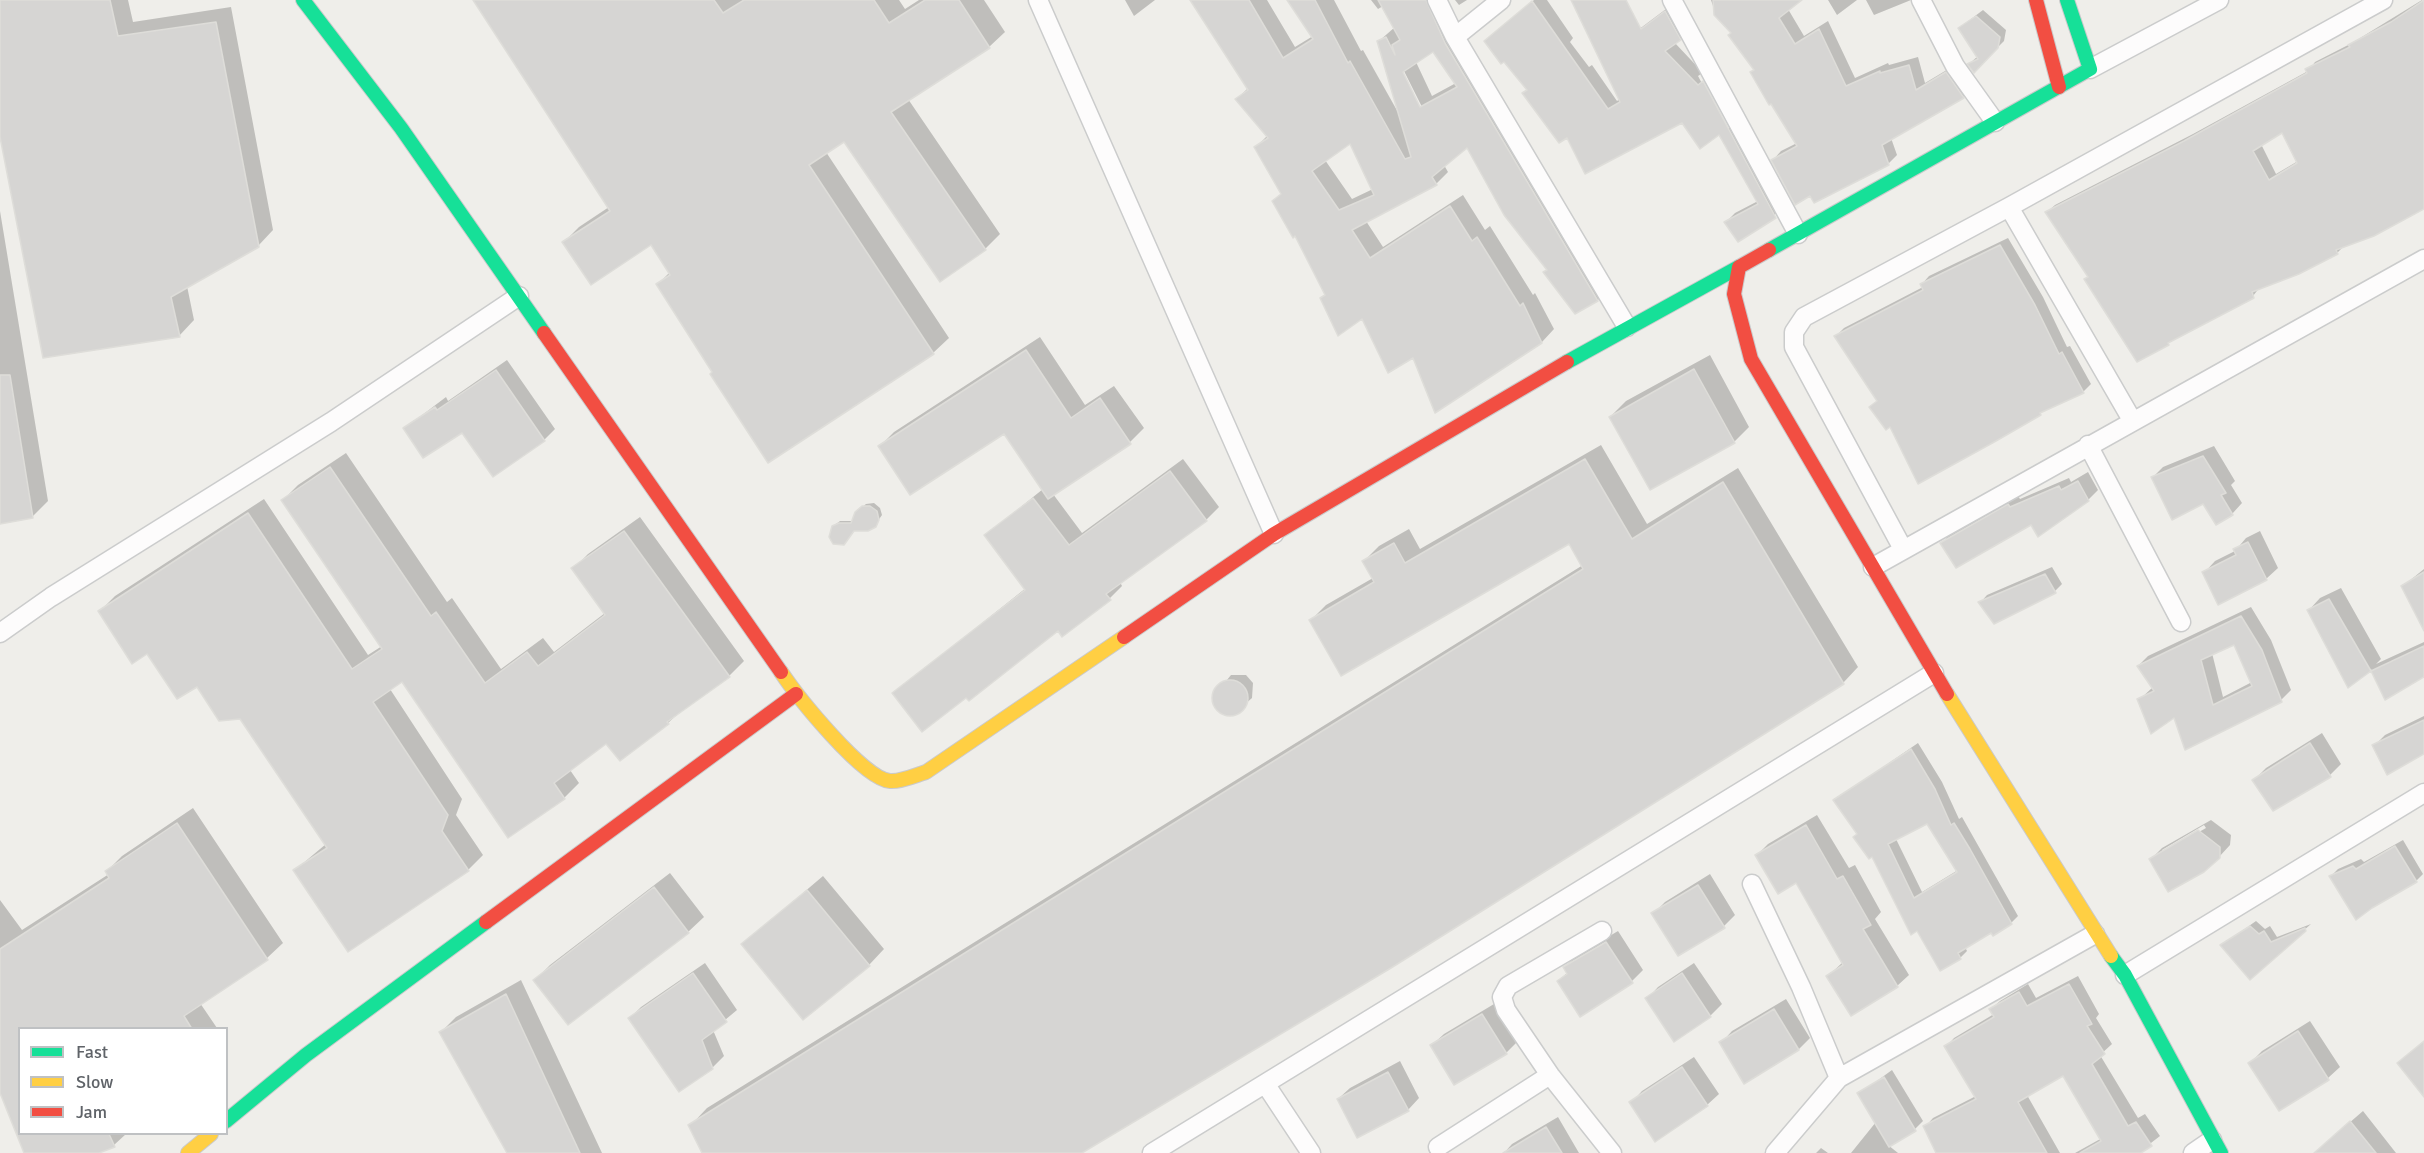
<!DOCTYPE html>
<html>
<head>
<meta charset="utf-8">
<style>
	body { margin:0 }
	#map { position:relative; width:2424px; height:1153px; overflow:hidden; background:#efeeea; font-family:Signika,sans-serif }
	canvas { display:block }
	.legend { position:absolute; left:18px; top:1027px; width:210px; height:108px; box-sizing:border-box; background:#fff; border:2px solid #bfc1c3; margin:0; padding:8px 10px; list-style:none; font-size:18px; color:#5f6368 }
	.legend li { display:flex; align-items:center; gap:12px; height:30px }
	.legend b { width:30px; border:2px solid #bfc1c3 }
</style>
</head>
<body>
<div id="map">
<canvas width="2424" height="1153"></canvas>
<ul class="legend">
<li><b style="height:8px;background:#16e098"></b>Fast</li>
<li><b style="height:8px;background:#ffcf43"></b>Slow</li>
<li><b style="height:8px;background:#f24e42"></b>Jam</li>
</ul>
</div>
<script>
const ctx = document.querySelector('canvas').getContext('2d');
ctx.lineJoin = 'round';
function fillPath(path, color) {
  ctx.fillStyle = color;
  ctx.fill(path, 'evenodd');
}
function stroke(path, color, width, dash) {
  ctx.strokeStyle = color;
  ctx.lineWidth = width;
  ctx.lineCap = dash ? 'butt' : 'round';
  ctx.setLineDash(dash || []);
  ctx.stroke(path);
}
const shadow = new Path2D(`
	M0 0H128L133 22 231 7 273 230 258 246 187 286 194 320 179 336 0 129Z
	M475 0H899L905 9 919 0H984L1005 32 989 47 908 99 1000 234 985 249 940 280 845 140 826 152 949 338 933 353 769 461 658 284 670 272 652 243 564 242 579 227 609 207Z
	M1125 0H1155L1134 16Z
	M1192 0H1267L1295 47 1313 36 1289 0H1334L1361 51 1363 50 1399 114 1379 41 1395 27 1383 6 1378 9 1371 0H1443L1610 287 1598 300 1575 312 1468 146 1444 165 1448 172 1436 184 1366 221 1383 247 1463 195 1485 230 1490 226 1533 295 1535 293 1554 329 1542 342 1436 410 1414 356 1363 317 1296 234 1274 201 1282 193 1256 147 1268 135 1237 99 1248 88ZM1434 50 1456 83 1432 96 1416 62ZM1403 69 1425 113 1422 114 1403 75ZM1350 142 1373 189 1352 199 1325 160Z
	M1455 0H1467L1459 5Z
	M1534 0H1547L1573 38 1570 42 1589 67 1592 65 1617 101 1620 99 1610 51 1674 3 1689 30 1675 43 1707 77 1784 208 1738 240 1726 222 1735 213 1758 201 1719 133 1682 121 1567 135 1528 89 1495 32ZM1701 74 1730 128H1726L1698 76Z
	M1711 0H1799L1788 9 1804 36 1828 21 1855 78 1888 63 1889 65 1918 57 1925 83 1955 65 1972 88 1963 97 1891 138 1897 155 1888 164 1811 194 1773 160 1781 151 1797 143 1733 32 1716 15Z
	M1828 0H1857L1837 15Z
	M1866 0H1911L1874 15Z
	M2422 0 2424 207 2344 246 2337 253 2260 287 2253 296 2138 360 2090 276 2047 212 2055 205 2193 134 2308 71 2315 62 2352 43ZM2283 131 2298 161 2276 174 2261 144Z
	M1983 10 2006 30 2004 41 1974 71 1969 64 1978 56 1959 28Z
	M0 211 48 501 32 517 0 522Z
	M2008 238 2043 297 2067 347 2070 346 2091 384 2083 392 2045 410 1918 482 1891 425 1871 407 1878 400 1836 336 1844 328 1923 287 1922 284 1929 276Z
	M1040 337 1085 405 1114 386 1144 428 1130 442 1053 494 1082 533 1183 459 1219 507 1206 520 1120 582 1122 586 1110 598 1058 629 966 696 894 693 1026 588 986 535 1043 489 1004 432 880 446 894 432Z
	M1710 355 1749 427 1734 442 1610 417 1626 401Z
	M507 360 555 429 544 440 463 431 405 428 446 397 448 401Z
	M1601 445 1647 524 1738 468 1858 667 1843 683 1077 1153H704L692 1124 707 1108 1583 565 1569 542 1311 620 1326 605 1373 578 1364 561 1379 546 1409 529 1420 549Z
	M2214 446 2235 481 2231 485 2242 503 2232 514 2152 478 2163 467Z
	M346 453 447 602 452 598 501 669 543 638 554 652 605 613 573 569 588 554 640 517 744 661 729 676 680 712 668 723 607 742 570 770 579 783 564 798 402 680 390 689 462 799 456 815 483 855 468 870H295L326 844 241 717 147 652 100 611 115 596 264 499 368 655 382 646 283 500 298 485Z
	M2088 472 2098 490 2088 500 2032 523 1942 543 1951 533 2018 496 2020 499 2069 478 2071 482Z
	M874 503 880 508 882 515 875 525 836 524 840 521H853L861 508 866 504Z
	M2260 531 2278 568 2266 579 2204 573 2215 561 2235 551 2246 538Z
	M2052 567 2062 584 2055 591 1980 603 1987 595Z
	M2424 569V628L2403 586Z
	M2341 588 2381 659 2376 664 2424 642V675L2386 698 2371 669 2348 685 2309 610 2320 598Z
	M2251 607 2271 640 2291 690 2281 700 2175 715 2139 700 2153 687 2138 666 2148 656ZM2234 643 2252 682 2223 697 2212 653Z
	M1231 675H1246L1253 683 1252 698 1235 713 1224 714 1216 707 1213 697Z
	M2424 716V752L2374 746 2385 735Z
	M2322 733 2341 764 2330 775 2254 780 2266 768Z
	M1918 743 1942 782 1959 819 1962 817 2018 916 2011 923 1992 931 1965 947 1967 951 1960 958 1872 855 1835 800ZM1927 822 1958 870 1922 892 1896 839Z
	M193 808 283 943 267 958 200 1003 217 1028H20V1134H126L114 1145 96 1153H26L0 1089V900L22 930 109 874 107 871 122 856Z
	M1817 815 1849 868 1855 865 1881 912 1875 919 1909 975 1897 986 1828 976 1843 962 1797 881 1757 855 1768 844Z
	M2211 820 2231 835 2230 845 2219 857 2151 859 2162 848ZM2204 825 2206 828 2162 853V850Z
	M2403 840 2423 874 2416 881 2331 876 2338 869 2361 859 2364 862Z
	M670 873 704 917 688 932 569 1023 535 980 550 965Z
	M1710 874 1735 915 1724 926 1653 914 1665 902Z
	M823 876 884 949 869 965 743 944Z
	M2256 921 2265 929 2270 926 2277 937 2311 924 2250 978 2222 945Z
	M1618 931 1643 970 1632 981 1580 1015 1558 981 1568 972 1565 967 1576 956Z
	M705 963 737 1010 713 1030 724 1056 712 1068 630 1018 641 1007Z
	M1694 963 1722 1004 1710 1016 1674 1040 1647 999 1658 987Z
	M2078 976 2099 1014 2096 1018 2112 1044 2100 1055 2138 1118 2145 1114 2160 1136 2138 1153H2075L2102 1138 2063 1074 2027 1095 2060 1153H1938L1925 1127 1933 1118 1976 1096 1946 1047 1954 1038 1994 1014 1991 1009 2000 1001 2028 984 2036 998Z
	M521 980 602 1153H509L441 1032 456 1017Z
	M1786 999 1810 1038 1799 1049 1745 1082 1721 1043 1732 1031Z
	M1494 1004 1517 1042 1506 1053 1432 1045 1444 1034Z
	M2310 1021 2340 1067 2328 1078 2280 1109 2250 1063 2262 1051Z
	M1694 1057 1719 1094 1707 1105 1655 1139 1631 1103 1642 1091Z
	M1400 1061 1419 1098 1408 1110 1338 1099 1350 1088Z
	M1892 1070 1923 1121 1915 1129 1888 1145 1898 1153H1851L1876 1122 1859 1094Z
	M2363 1111 2396 1153H2315L2319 1149Z
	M1558 1117 1579 1153H1504L1512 1144Z
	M1821 1148 1828 1153H1816Z`);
const building = new Path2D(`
	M0 0H110L118 36 216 22 259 247 171 297 180 337 43 358 0 137Z
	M473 0H714L723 13 744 0H874L889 23 925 0H959L990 48 891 112 986 250 940 282 844 142 809 165 934 354 768 463 710 374 712 372 656 284 670 275 651 245 591 285 562 242 610 211Z
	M1190 0H1249L1283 58 1313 39 1287 0H1315L1348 63 1350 61 1405 159 1411 157 1377 41 1386 37 1395 55 1392 45 1400 40 1378 0H1426L1445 43 1598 301 1575 314 1543 272 1547 270 1504 215 1467 148 1432 177 1437 185 1352 230 1370 258 1450 206 1472 241 1477 237 1520 306 1523 303 1542 343 1435 413 1413 358 1388 373 1362 319 1338 336 1320 298 1325 295 1295 236 1293 238 1272 201 1281 194 1254 147 1268 138 1235 99 1248 90ZM1433 52 1457 87 1420 107 1403 72ZM1350 144 1374 195 1339 210 1312 171Z
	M1571 0H1626L1641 29 1665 11 1681 40 1665 51 1698 85 1703 81 1776 218 1738 242 1724 222 1758 204 1719 135 1700 149 1682 123 1585 174 1567 138 1559 143 1522 93 1527 90 1504 62 1501 64 1484 41 1532 1 1608 109 1620 102Z
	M1713 0H1802L1779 18 1795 44 1819 29 1846 86 1880 71V73L1909 65 1916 90 1946 72 1964 98 1882 145 1889 165 1814 203 1810 196 1795 205 1771 160 1797 146 1771 104 1769 105 1750 72 1754 70 1728 35 1731 33 1714 15Z
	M2424 0V209L2374 236 2336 250 2338 254 2299 274 2252 292 2254 298 2168 343 2169 345 2137 362 2084 279 2088 277 2045 212 2184 141 2307 73 2305 69 2350 47 2348 45 2391 22ZM2282 133 2297 163 2269 180 2253 151Z
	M1976 16 2000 37 1998 48 1974 73 1967 64 1978 59 1958 28Z
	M2000 245 2035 305 2059 354 2062 352 2084 393 2040 413 2041 415 1996 441 1918 484 1890 427 1886 430 1869 407 1877 401 1834 336 1923 290 1920 284Z
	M1026 350 1071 418 1100 398 1131 444 1048 499 1004 434 910 495 878 446Z
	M1694 369 1735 443 1650 490 1609 417Z
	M496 370 545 441 493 477 462 433 423 458 403 428 435 407 437 410Z
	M0 375H10L33 518 0 524Z
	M2203 456 2226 493 2221 495 2233 515 2216 525 2203 504 2172 520 2151 477Z
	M1585 459 1632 539 1723 482 1844 684 1391 968 1082 1153H702L688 1125 1583 569 1569 544 1341 676 1309 620 1374 582 1362 561 1394 543 1405 563Z
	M330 467 431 616 436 612 485 683 527 652 538 666 605 615 571 568 624 531 730 677 667 722 669 724 620 761 606 744 554 783 565 799 508 838 402 682 373 702 448 815 442 831 469 871 348 952 293 870 327 848 240 719 219 721 197 687 177 699 147 654 132 664 98 611 248 513 352 669 382 649 281 500Z
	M1170 471 1207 521 1106 594 1111 600 1062 637 1058 631 969 701 966 698 922 732 892 693 1025 590 984 535 1033 498 1069 545Z
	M2078 481 2089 501 2038 537 2031 525 1956 568 1940 543 2008 504 2010 507 2059 486 2061 490Z
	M862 506H870L877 511 879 520 876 527 868 531H854L844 545 833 544 829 537 832 526 839 523H851L855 512Z
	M2248 542 2267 580 2218 605 2202 572 2236 555 2233 549Z
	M2424 572V631L2401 586Z
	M2045 574 2056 593 1994 624 1978 602Z
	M2329 599 2371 671 2348 688 2307 610Z
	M2241 616 2262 650 2282 702 2185 750 2174 718 2151 734 2137 699 2154 691 2137 666ZM2234 645 2252 686 2213 705 2201 660Z
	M2424 646V677L2385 700 2371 671Z
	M1212 698a18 18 0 1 1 36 0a18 18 0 1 1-36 0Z
	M2424 720V754L2387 775 2372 745Z
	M2310 743 2331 777 2273 811 2252 780Z
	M1911 749 1935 789 1951 825 1954 823 1970 849 2012 924 1993 936 1991 933 1958 953 1961 959 1940 971 1917 931 1911 935 1872 857 1869 859 1853 837 1857 834 1833 800ZM1927 824 1957 872 1914 898 1888 844Z
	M177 823 268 960 184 1016 192 1029H20V1134H109L115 1147 99 1153H24L0 1093V949L109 878 105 871Z
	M1806 825 1837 879 1843 876 1871 925 1863 929 1898 987 1851 1016 1826 976 1843 965 1796 883 1778 894 1755 855Z
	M2198 830 2220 847V858L2204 872 2168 892 2149 859Z
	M2395 846 2417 882 2372 908 2356 920 2329 876 2353 866 2356 869Z
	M1698 885 1725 928 1678 956 1651 913Z
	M654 887 689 933 568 1025 533 980Z
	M807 890 870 966 803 1020 741 944Z
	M2250 926 2259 934 2264 931 2271 942 2305 928 2306 931 2250 980 2220 945Z
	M1606 942 1633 983 1580 1017 1557 981 1567 974 1563 967Z
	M693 973 727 1022 702 1040 713 1069 679 1092 628 1018Z
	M1682 973 1711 1017 1674 1042 1645 998Z
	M2069 984 2092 1024 2087 1026 2105 1054 2092 1064 2128 1126 2136 1122 2152 1146 2141 1153H2080L2101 1141 2063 1076 2018 1102 2047 1153H1936L1923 1126 1976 1099 1944 1046 1994 1017 1989 1009 2019 992 2027 1006Z
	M506 994 580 1153H507L439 1032Z
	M1774 1009 1799 1050 1744 1084 1719 1042Z
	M1482 1014 1507 1054 1454 1085 1430 1045Z
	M2298 1031 2329 1080 2279 1111 2248 1063Z
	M2424 1041V1097L2397 1063Z
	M1682 1067 1708 1106 1655 1142 1629 1102Z
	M1388 1072 1409 1111 1357 1138 1337 1099Z
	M1884 1077 1916 1131 1889 1147 1857 1093Z
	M2350 1121 2376 1153H2314Z
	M1546 1127 1562 1153H1503Z`);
const street = new Path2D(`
	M1038 0 1274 534
	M1437 0 1455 37 1627 327
	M1672 0 1798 234
	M1921 0 1955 66 1995 122
	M1455 37 1501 0
	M2090 69 2219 0
	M2009 207 2132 420
	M2088 445 2181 622
	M1903 549 1794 347V332L1804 317 2009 207 2383 0
	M1873 567 2424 259
	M0 633 51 597 331 422 519 296
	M1752 884 1801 987 1839 1078
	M1602 931 1508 986 1502 997 1506 1010 1550 1075 1612 1153
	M2125 975 2424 793
	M1266 1085 1311 1153
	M1438 1147 1550 1075
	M1152 1153 1934 673
	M1775 1153 1839 1078 2095 934
	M2193 1153 2212 1140`);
const fast = new Path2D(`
	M303 0 401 128 544 333
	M1769 250 2090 69 2067 0
	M1567 362 1739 267
	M2111 956 2125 975 2221 1153
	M226 1121 306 1055 486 922`);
const slow = new Path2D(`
	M781 672C797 696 863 779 890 781 901 782 916 775 926 772L1124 637
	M1947 694 2111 956
	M188 1153 211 1134`);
const jam = new Path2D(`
	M2036 0 2059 87
	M1769 250 1739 267 1734 294 1751 359 1947 694
	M544 333 781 672
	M1124 637 1274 534 1567 362
	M486 922 796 694`);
fillPath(shadow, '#0003');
fillPath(building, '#d6d5d3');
stroke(building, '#deddd9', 1.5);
stroke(street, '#cbcccc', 21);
stroke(fast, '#cacacb', 16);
stroke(slow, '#cacacb', 16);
stroke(jam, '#cacacb', 16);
stroke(street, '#fdfcfc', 18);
stroke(fast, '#16e098', 14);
stroke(slow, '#ffcf43', 14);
stroke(jam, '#f24e42', 14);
</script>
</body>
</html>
